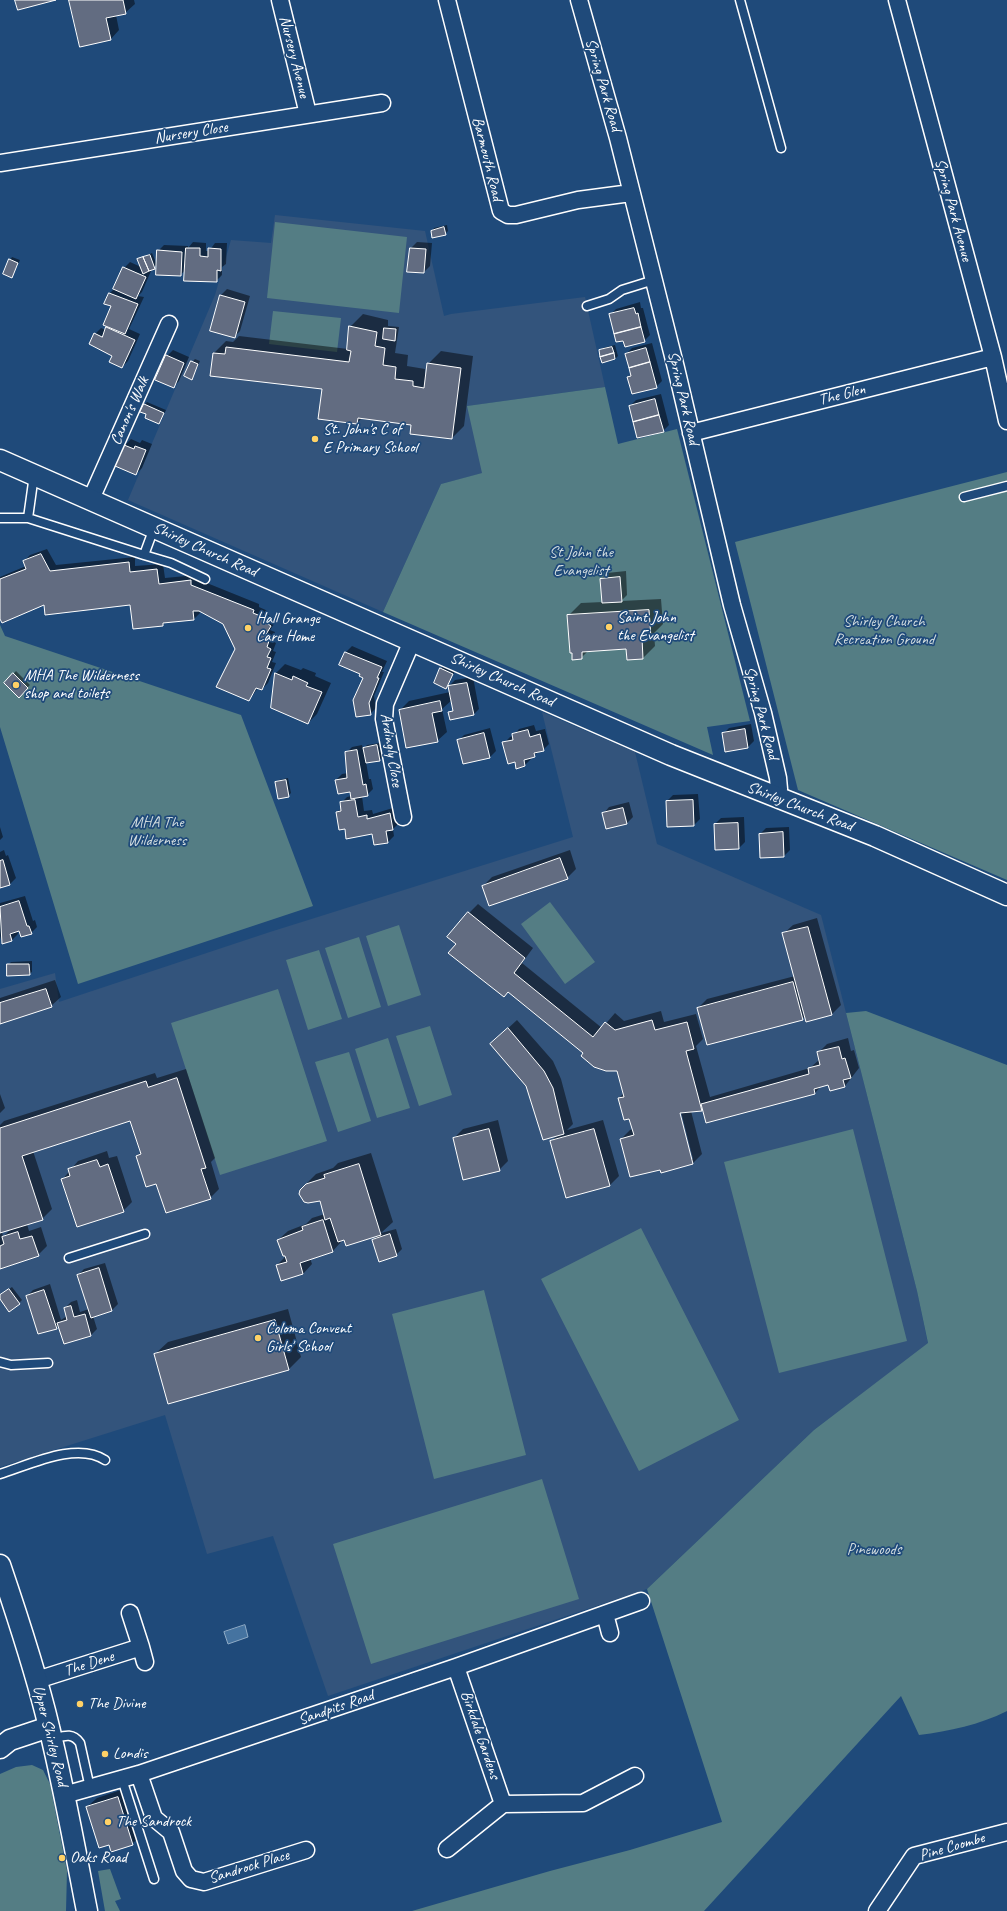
<!DOCTYPE html>
<html>
<head>
<meta charset="utf-8">
<style>
	body { margin:0 }
	canvas { display:block; background:#1f4a7a }
</style>
</head>
<body>
<canvas width="1007" height="1911"></canvas>
<script>
const ctx = document.querySelector('canvas').getContext('2d');
ctx.lineJoin = 'round';
function fillPath(path, color) {
  ctx.fillStyle = color;
  ctx.fill(path, 'evenodd');
}
function stroke(path, color, width, dash) {
  ctx.strokeStyle = color;
  ctx.lineWidth = width;
  ctx.lineCap = dash ? 'butt' : 'round';
  ctx.setLineDash(dash || []);
  ctx.stroke(path);
}
function drawText(font, color, halo, rows, align = 'center') {
  ctx.font = font + ' Caveat,sans-serif';
  ctx.lineWidth = 3.5;
  ctx.setLineDash([]);
  ctx.textBaseline = 'middle';
  ctx.strokeStyle = halo;
  ctx.fillStyle = color;
  for (const [text, x, y, turn = 0] of rows) {
    ctx.save();
    ctx.translate(x, y);
    ctx.rotate((+turn || 0) * Math.PI / 180);
    ctx.textAlign = isNaN(turn) ? turn : align;
    if (halo) ctx.strokeText(text, 0, 0);
    ctx.fillText(text, 0, 0);
    ctx.restore();
  }
}
const built = new Path2D(`
	M275 215 425 231 444 316 451 314 585 297 605 387 468 406 483 473 441 484 383 612 128 500 215 295 231 240 271 243Z
	M542 712 635 752 657 844 821 915 917 1291 928 1344 814 1430 647 1589 328 1696 273 1536 207 1554 165 1415 0 1467V989L55 973 59 1002 270 932 573 837Z`);
const green = new Path2D(`
	M275 222 407 237 399 313 267 298Z
	M273 311 341 318 337 352 269 344Z
	M605 387 618 444 677 429 750 721 707 727 713 755 383 612 441 484 482 473 467 406Z
	M1007 472V880L798 790 735 542Z
	M0 625 5 636 241 715 313 906 78 984 0 727Z
	M550 902 595 962 565 984 521 924Z
	M399 925 421 995 388 1006 366 936Z
	M359 937 381 1007 348 1018 325 948Z
	M319 950 342 1019 308 1030 286 960Z
	M278 989 327 1141 220 1175 171 1023Z
	M866 1011 1007 1065V1711C979 1725 950 1731 919 1735L901 1696 704 1911H412L550 1871 630 1850 722 1822 647 1589 814 1430 928 1343 917 1291 846 1013Z
	M430 1026 452 1095 419 1106 396 1036Z
	M388 1038 410 1108 377 1118 355 1049Z
	M349 1052 371 1121 338 1132 315 1062Z
	M853 1129 907 1341 779 1373 724 1162Z
	M641 1228 739 1420 639 1471 541 1279Z
	M484 1290 526 1455 434 1479 392 1314Z
	M542 1479 579 1599 371 1664 333 1544Z
	M32 1765 43 1770 50 1784 67 1871 66 1911H0V1774L16 1767Z
	M110 1869 121 1899 115 1901 120 1911H105L98 1871Z`);
const water = new Path2D(`
	M245 1625 248 1637 228 1644 224 1632Z`);
const shadow = new Path2D(`
	M71 0H134L135 4 125 13 116 15 119 30 110 40Z
	M447 225 448 231 445 234 432 231 434 228Z
	M193 242 206 243V251H209L215 243H227L226 264 222 267V275L216 281 186 270 180 275 158 251 164 245 188 246V248Z
	M417 242 432 243 430 266 424 272 411 248Z
	M152 253 157 265 149 270 151 271 142 292 138 296 144 297 129 329 140 334 128 361 122 367 95 334 101 328 106 330 109 326 112 306 105 303 110 293 115 288 124 268 130 262 141 267 138 260Z
	M12 257 20 260 12 277 10 260Z
	M227 289 250 296 240 331 234 337 211 330 221 295Z
	M640 302 641 308H643L650 335 644 341 623 340 610 315 616 309Z
	M363 314 388 320V326L399 327 395 353 408 355 407 366 425 369V374L427 375 428 364 441 351 473 356 464 426 452 438 412 424 362 418 357 423 323 388 214 353 226 341 233 342 239 336 348 349 350 327Z
	M652 343 662 381 656 387 628 377 631 374 626 354 632 348Z
	M615 345 618 356 615 359 603 362 600 351 603 348Z
	M173 350 189 357 179 381 173 387 167 356Z
	M195 359 200 361 192 379V362Z
	M661 394 669 425 663 431 630 406 636 400Z
	M147 402 166 410 159 423 148 414 144 405Z
	M131 439 140 443 142 440 152 444 142 468 136 474 116 466 125 445Z
	M47 549 56 565 135 557V566L163 564 165 578 196 575 197 579 259 604V607L268 611 267 614 277 620 270 630 275 632 272 641 276 643 273 651 276 652 272 662 276 663 268 683 262 689 258 688 249 700 236 649 224 623 199 610 200 613 194 619 166 621 163 625 131 604 45 603 0 616V577L26 566 24 561 30 555Z
	M626 571 627 595 621 601 661 599 663 624 654 633 655 646 643 658 627 648 589 650 581 658 568 616 581 603 603 602 601 579 607 573Z
	M352 646 387 661 382 672H384L374 696 376 708 370 714 364 677 361 673 341 665 346 652Z
	M285 664 301 670 303 668 316 673 315 676 331 683 317 714 308 723 272 707 276 673Z
	M443 666 455 671 446 688 441 669Z
	M16 671 30 685 19 696 5 683Z
	M473 677 479 709 473 715 450 713 454 709 452 700 442 709 447 732 437 741 400 710 409 701 450 692 449 686 455 680Z
	M751 724 754 741 748 747 726 751 723 734 729 728Z
	M534 725 536 731 545 729 549 744 543 750 530 757 531 759 525 765 517 768 515 761 504 743 510 737 513 736 519 729Z
	M490 728 496 751 490 757 464 763 458 741 464 735Z
	M380 743 382 757 379 760 366 762 369 779H371L373 789 367 795 362 796 364 811 372 810 373 814 396 807 399 823 393 829 394 836 388 842 375 844 373 833 345 828 337 812 342 808 341 803 347 797 351 796V791L336 780 342 774 348 773 346 753 352 747 362 745 363 749 367 745Z
	M288 778 291 793 288 796 276 782 279 780Z
	M698 794 700 819 694 825 667 801 673 795Z
	M629 802 633 817 627 823 607 828 604 813 609 807Z
	M744 817 745 842 739 848 715 824 721 818Z
	M0 827 3 837 0 840Z
	M789 827 790 850 784 856 761 857 760 834 766 828Z
	M4 850 6 856 8 855 16 878 10 884 0 887V852Z
	M570 850 576 869 567 878 483 886 492 877Z
	M25 896 33 921 35 920 37 927 31 933 17 931 18 934 12 940 2 943 0 936V903Z
	M478 904 533 948 522 963 602 1028 615 1013 624 1021 661 1011 664 1022 696 1014 703 1039 696 1046 710 1097 810 1068 820 1059 818 1053 827 1044 848 1038 851 1051 854 1050 859 1068 845 1086 830 1090 829 1083 822 1085 815 1093 691 1111 702 1154 693 1163 661 1168 621 1139 630 1130 633 1129 630 1117 619 1098 624 1093 617 1070 585 1053 458 944 469 913ZM680 1108 693 1159H691L678 1109Z
	M817 918 841 1005 832 1014 806 1016 802 1019 698 1008 707 999 795 976 783 934 793 925Z
	M32 961V972L29 974 8 965 11 962Z
	M55 980 61 997 51 1006 0 1023V998Z
	M517 1020 553 1061 561 1079 573 1124 567 1130 603 1120 619 1176 610 1185 551 1141 558 1135 527 1086 491 1044Z
	M186 1069 215 1158 211 1162 219 1189 210 1198 157 1182 137 1156 141 1152 131 1120 33 1151 52 1209 42 1219 27 1224 29 1231 41 1227 47 1246 38 1255 0 1268V1125L4 1121 155 1073 157 1078ZM11 1229 3 1237 2 1232Z
	M0 1094 5 1108 0 1113Z
	M498 1120 508 1161 499 1170 454 1138 463 1129Z
	M107 1151 109 1158 117 1156 132 1202 123 1211 62 1180 78 1161Z
	M371 1153 393 1222 381 1233 396 1229 402 1249 396 1255 373 1240 379 1234 341 1240V1242L332 1252 310 1258 312 1264 303 1274 277 1265 288 1254 278 1240 288 1231 306 1224 312 1218 325 1214 320 1200 303 1187 316 1174 333 1168 338 1163Z
	M105 1263 118 1304 112 1310 93 1316 97 1329 91 1335 64 1343 59 1325 56 1328 27 1296 33 1290 50 1284 61 1320 67 1316 65 1308 71 1302 77 1300 80 1312 89 1309 78 1275 84 1269Z
	M12 1287 22 1300 19 1303 0 1298 2 1294Z
	M288 1309 301 1357 289 1369 169 1402 155 1354 168 1342Z
	M127 1788 142 1835 132 1844H110L87 1807 97 1798Z`);
const building = new Path2D(`
	M15 0H56L18 10Z
	M69 0H123L126 14 106 18 111 40 80 47Z
	M444 227 446 235 432 238 431 231Z
	M186 248H200V256L208 257V248L221 249V271L217 270V282L184 281Z
	M410 248 426 249 424 273 407 272Z
	M157 250 182 252 181 276 156 275Z
	M150 255 155 269 149 271 143 257Z
	M143 257 149 271 143 274 137 259Z
	M9 259 18 263 12 278 3 274Z
	M123 267 146 277 136 299 113 289Z
	M109 293 138 304 125 334 103 325 111 306 104 304Z
	M220 295 245 302 235 338 210 331Z
	M634 308 636 314 638 313 641 327 614 334 609 314Z
	M349 326 377 332 375 346 385 348 383 365 396 367 395 379 413 381V386L424 388 427 363 461 368 452 439 410 434 411 425 358 418 357 424 318 419 322 389 210 376 213 353 225 354 226 347 349 362 351 351 347 350Z
	M106 327 135 340 122 368 109 362 112 356 89 344 94 333 102 337Z
	M641 327 645 342 625 347 623 341 616 342 614 334Z
	M384 328 396 329 395 341 383 339Z
	M612 347 614 353 600 357 599 350Z
	M646 348 650 362 629 368 625 354Z
	M614 353 615 359 602 363 600 357Z
	M166 355 184 363 174 388 155 380Z
	M191 361 198 364 192 380 184 376Z
	M650 362 657 388 632 394 627 377 631 376 629 368Z
	M655 399 659 415 633 422 629 406Z
	M144 404 164 413 159 424 145 418 146 414 140 412Z
	M659 415 664 432 637 438 633 422Z
	M124 445 134 449 135 446 146 450 136 475 115 466Z
	M41 554 50 571 129 562 130 572 157 569 159 584 191 580V585L254 610 253 613 263 617 262 620 271 626 265 636 270 638 267 647 271 649 267 657 271 658 267 668 271 669 262 690 256 688 249 701 216 687 235 649 223 624 199 611H193L194 620 163 623V626L133 629 130 605 45 615 44 605 2 623 0 619V579L26 569 23 561Z
	M620 577 622 602 602 603 600 579Z
	M649 610 651 638H642L643 659 627 660 626 649 582 652V659L572 660V653H570L567 615Z
	M345 652 382 667 377 678H379L369 703 371 715 356 717 353 700 363 678 359 676 360 674 339 665Z
	M440 668 453 674 446 689 434 683Z
	M13 673 28 688 19 698 4 683Z
	M275 673 292 680 293 676 308 683 306 686 322 692 308 724 271 708Z
	M467 683 474 715 450 720 448 712 453 711 448 686Z
	M440 701 442 711 432 713 438 742 406 748 399 710Z
	M745 729 748 748 725 752 722 733Z
	M528 730 530 737 540 734 544 751 534 753 535 757 524 760 525 766 516 769 515 762 508 764 502 742 513 740 512 734Z
	M484 733 490 758 463 764 457 740Z
	M377 745 380 761 366 763 363 748Z
	M357 750 363 785 366 784 368 796 351 799 350 792 338 794 335 780 347 778 345 752Z
	M286 780 289 797 278 799 275 782Z
	M355 800 358 817 367 815V819L390 813 393 830 386 831 388 843 374 845 372 834 346 839 345 829 339 830 336 812 341 811 340 802Z
	M693 800 694 826 667 827 666 801Z
	M623 808 627 824 606 829 602 813Z
	M738 823 739 849 715 850 714 824Z
	M783 832 784 857 760 858 759 834Z
	M560 858 568 879 489 906 482 886Z
	M3 860 10 885 0 888V861Z
	M19 901 27 926H29L32 934 21 937 19 931 10 934 12 941 2 944 0 907Z
	M468 912 525 958 514 973 593 1037 605 1022 615 1030 652 1020 655 1030 687 1022 694 1049 686 1051 702 1111 680 1113 693 1164 661 1173 660 1170 630 1177 620 1139 634 1135 629 1119 624 1120 618 1098 624 1097 617 1071H606L594 1067 581 1056 583 1053 508 992 504 997 448 953 456 944 447 937Z
	M808 927 832 1015 806 1022 782 933Z
	M7 964H29L30 975 7 976Z
	M793 982 803 1020 707 1045 697 1008Z
	M46 989 52 1007 0 1024V1003Z
	M508 1028 544 1071 553 1088 564 1134 543 1140 526 1086 490 1044Z
	M839 1047 842 1059 845 1058 851 1078 843 1080 845 1087 830 1091 828 1085 814 1089 815 1094 706 1123 701 1104 809 1074 808 1068 820 1065 817 1052Z
	M177 1078 206 1168 201 1169 211 1199 166 1213 156 1184 146 1187 136 1156 141 1154 130 1121 22 1156 43 1220 0 1233V1128L146 1081 148 1087Z
	M489 1129 500 1171 463 1180 453 1138Z
	M594 1129 610 1186 566 1198 550 1141Z
	M97 1160 100 1167 108 1164 124 1212 77 1227 61 1179 70 1176 68 1169Z
	M359 1164 381 1235 346 1246 344 1240 338 1242 330 1218 325 1220 320 1201 308 1203 304 1202 299 1194 300 1190 306 1184 325 1178 324 1175Z
	M323 1220 333 1252 300 1263 303 1274 281 1281 276 1265 287 1262 285 1256H283L277 1240 303 1230 302 1227Z
	M18 1232 20 1239 32 1236 39 1256 0 1269V1246L4 1244 2 1237Z
	M390 1234 397 1256 379 1262 372 1240Z
	M99 1268 112 1311 91 1318 77 1275Z
	M9 1289 20 1304 9 1312 0 1299V1295Z
	M44 1290 57 1329 38 1334 26 1296Z
	M71 1306 74 1317 85 1314 91 1336 64 1344 57 1323 67 1320 64 1308Z
	M275 1320 289 1370 168 1404 154 1354Z
	M118 1797 133 1845 111 1852 109 1845 99 1848 86 1807Z`);
const service = new Path2D(`
	M740 0 781 148
	M587 306 609 299 622 290 654 280
	M34 475 28 518 144 555 154 528
	M964 497 1007 486
	M0 518H28
	M144 555 171 563 205 579
	M69 1258 145 1234
	M0 1362 11 1365 48 1363
	M0 1474C29 1465 77 1441 105 1460
	M52 1739C64 1736 72 1732 80 1743L90 1788
	M122 1779 154 1879`);
const minor = new Path2D(`
	M280 0 308 114
	M447 0 501 211 508 215H516L578 200 631 193
	M579 0 618 138 676 368 732 605 763 713 778 778 779 789 777 798
	M897 0 993 357 1007 421
	M0 163 382 103
	M691 433 993 357
	M91 499 169 324
	M403 817 384 719 385 704 412 641
	M605 1614 610 1633
	M141 1647 145 1662
	M456 1667 503 1804 583 1803 635 1776
	M37 1680 141 1647 130 1613
	M139 1774 154 1818 171 1832 184 1871 191 1879 204 1882 306 1850
	M64 1795 139 1774 456 1667 641 1601
	M447 1849 503 1804
	M877 1911 914 1856 1007 1832`);
const tertiary = new Path2D(`
	M0 460 671 755 875 836 1007 895
	M0 1565C18 1618 36 1672 49 1727 64 1788 75 1849 87 1911
	M0 1748 10 1740 49 1727`);
const markers = [
	[315,439,4,"#ffd166"],
	[609,627,4,"#ffd166"],
	[248,628,4,"#ffd166"],
	[16,685,4,"#ffd166"],
	[258,1338,4,"#ffd166"],
	[80,1704,4,"#ffd166"],
	[105,1754,4,"#ffd166"],
	[108,1822,4,"#ffd166"],
	[62,1858,4,"#ffd166"]
];
const streetNames = [
	["Nursery Avenue",294,57,76],
	["Spring Park Road",603,85,74],
	["Nursery Close",191,133,-9],
	["Barmouth Road",487,159,76],
	["Spring Park Avenue",953,210,75],
	["The Glen",842,395,-14],
	["Spring Park Road",683,398,77],
	["Canon's Walk",130,411,-66],
	["Shirley Church Road",205,550,24],
	["Shirley Church Road",502,680,24],
	["Spring Park Road",761,713,75],
	["Ardingly Close",391,750,81],
	["Shirley Church Road",800,807,21],
	["The Dene",89,1664,-18],
	["Sandpits Road",336,1708,-19],
	["Birkdale Gardens",480,1735,71],
	["Upper Shirley Road",50,1736,76],
	["Pine Coombe",952,1847,-16],
	["Sandrock Place",249,1867,-17]
];
const poiNames = [
	["St. John's C of",323,430],
	["E Primary School",323,448],
	["Saint John",617,618],
	["the Evangelist",617,636],
	["Hall Grange",256,619],
	["Care Home",256,637],
	["MHA The Wilderness",24,676],
	["shop and toilets",24,694],
	["Coloma Convent",266,1329],
	["Girls' School",266,1347],
	["The Divine",88,1704],
	["Londis",113,1754],
	["The Sandrock",116,1822],
	["Oaks Road",70,1858]
];
const parkNames = [
	["St John the",581,553],
	["Evangelist",581,571],
	["Shirley Church",884,622],
	["Recreation Ground",884,640],
	["MHA The",157,823],
	["Wilderness",157,841],
	["Pinewoods",874,1550]
];
fillPath(built, '#33547c');
fillPath(green, '#547d84');
fillPath(water, '#4573a0');
stroke(water, '#8fabc6', 1);
fillPath(shadow, '#0007');
fillPath(building, '#626c81');
stroke(building, '#fff', 1);
stroke(service, '#fff', 11);
stroke(minor, '#fff', 19);
stroke(tertiary, '#fff', 23);
stroke(service, '#1f4a7a', 8);
stroke(minor, '#1f4a7a', 16);
stroke(tertiary, '#1f4a7a', 20);
for (const [x, y, r, color] of markers) {
  const dot = new Path2D();
  dot.arc(x, y, r, 0, 2 * Math.PI);
  ctx.fillStyle = color;
  ctx.fill(dot);
  stroke(dot, '#1f4a7a', 1.5);
}
drawText('16px', '#fff', '#1f4a7a', streetNames);
drawText('16px', '#fff', '#1f4a7a', poiNames, 'left');
drawText('16px', '#d4dee0', '#1f4a7a', parkNames);
</script>
</body>
</html>
